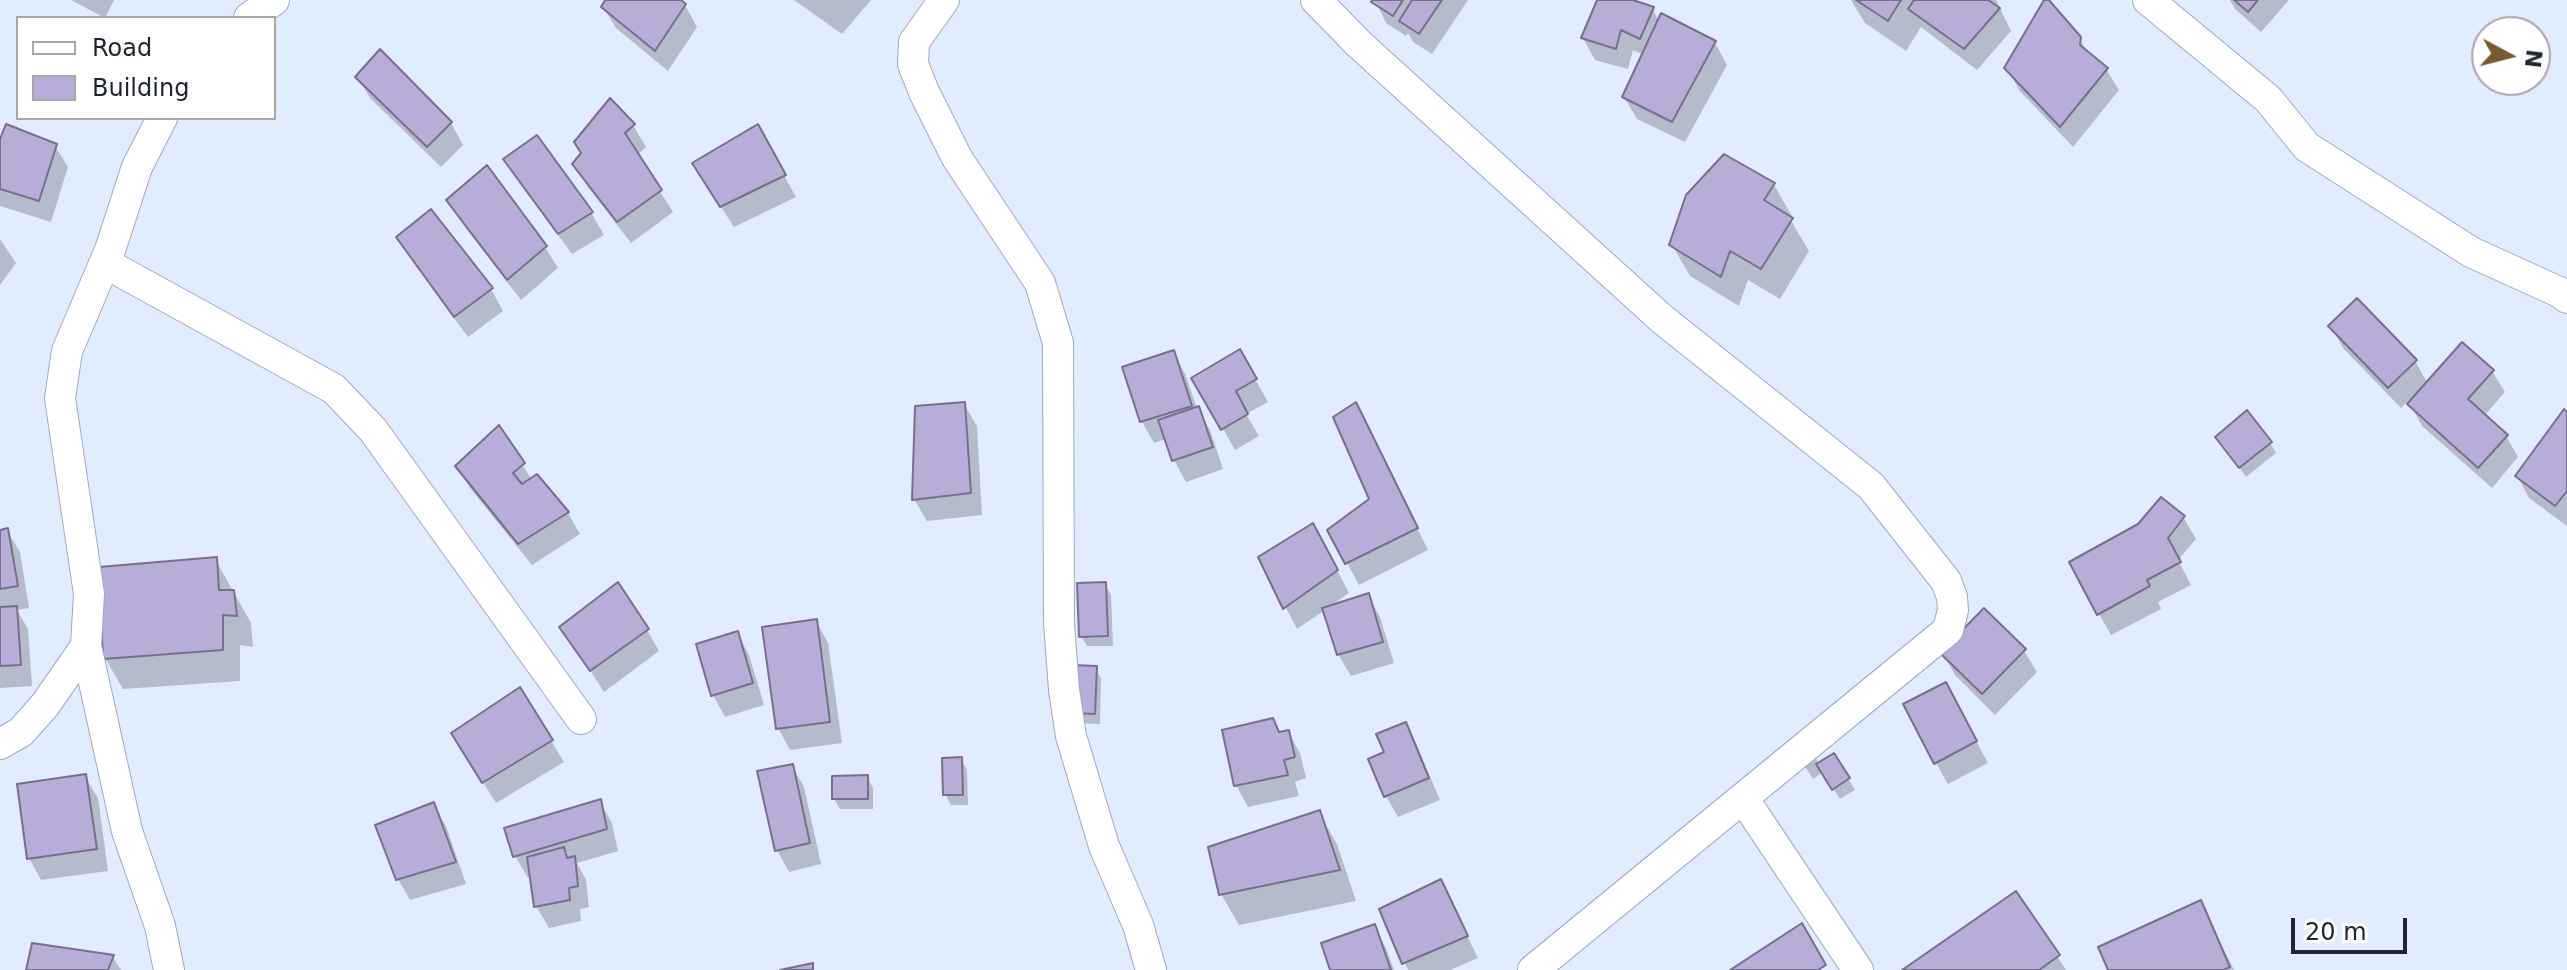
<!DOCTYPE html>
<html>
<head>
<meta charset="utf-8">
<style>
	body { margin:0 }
	#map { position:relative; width:2567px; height:970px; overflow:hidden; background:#e1ecff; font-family:"DejaVu Sans",sans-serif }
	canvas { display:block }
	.legend { position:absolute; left:16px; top:16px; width:260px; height:104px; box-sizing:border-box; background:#fff; border:2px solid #a5a7ac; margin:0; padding:10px 14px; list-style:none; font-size:24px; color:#1e2430 }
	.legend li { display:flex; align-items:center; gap:16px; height:40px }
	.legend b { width:40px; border:2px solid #a5a7ac }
	.north { position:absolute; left:2471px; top:16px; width:80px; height:80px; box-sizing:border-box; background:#fff; border:2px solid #a5a7ac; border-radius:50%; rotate:97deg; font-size:22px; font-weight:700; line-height:32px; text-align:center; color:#1e2430 }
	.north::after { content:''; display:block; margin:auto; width:28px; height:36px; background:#785a2e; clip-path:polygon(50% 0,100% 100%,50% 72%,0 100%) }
	.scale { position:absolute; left:2291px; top:918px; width:116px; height:36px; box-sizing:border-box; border:4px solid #1e2430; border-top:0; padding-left:10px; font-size:24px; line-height:28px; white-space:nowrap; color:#1e2430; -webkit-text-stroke:6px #fff; paint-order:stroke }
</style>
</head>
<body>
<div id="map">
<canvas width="2567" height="970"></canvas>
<ul class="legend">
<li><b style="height:10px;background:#fff"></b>Road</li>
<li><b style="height:22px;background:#b7add8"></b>Building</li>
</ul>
<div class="north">N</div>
<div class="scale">20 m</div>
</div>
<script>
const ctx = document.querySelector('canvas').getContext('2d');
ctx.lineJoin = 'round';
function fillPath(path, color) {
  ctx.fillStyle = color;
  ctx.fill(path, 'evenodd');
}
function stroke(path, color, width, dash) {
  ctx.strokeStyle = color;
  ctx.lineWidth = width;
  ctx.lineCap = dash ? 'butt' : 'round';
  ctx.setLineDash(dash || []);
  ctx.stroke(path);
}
const shadow = new Path2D(`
	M71 0H114L105 18Z
	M607 0H677L685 5 697 27 668 71 616 28 603 7Z
	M794 0H871L842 34Z
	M1375 0H1468L1432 54 1413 42 1408 33 1406 36 1386 23Z
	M1599 0H1628L1652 9 1660 22 1715 43 1727 65 1685 142 1637 119 1624 97 1644 55 1633 50 1628 69 1595 60 1583 38Z
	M1851 0H1996L2011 31 1977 70 1921 27 1906 51 1865 23Z
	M2230 0H2289L2261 32 2235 9Z
	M2079 38 2089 55 2106 69 2119 90 2073 147 2019 90 2007 68Z
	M358 77 451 123 463 145 441 167 370 98Z
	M633 125 646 147 637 155 673 212 631 243 587 186 574 164Z
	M757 127 796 197 734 227 707 185Z
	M536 138 592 214 604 235 572 254 518 181 506 159Z
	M0 145 55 146 68 167 51 222 0 206Z
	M1774 185 1792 216 1790 219 1809 251 1780 299 1748 280 1739 306 1690 276 1672 245Z
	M448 201 545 247 558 268 521 300 461 222Z
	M398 238 491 289 503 311 468 337 411 259Z
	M0 239 16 263 0 285Z
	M2331 326 2415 361 2428 384 2492 371 2505 392 2484 416 2506 436 2518 457 2492 488 2422 426 2408 401 2401 408 2343 348Z
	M1239 351 1268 402 1246 414 1259 436 1235 450 1194 378Z
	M1173 352 1185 374 1197 408 1210 430 1223 469 1186 482 1174 460 1166 439 1154 443 1142 422 1124 368Z
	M964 404 977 426 982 515 927 521 914 499Z
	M2567 414V526L2529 498 2517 476Z
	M1367 426 1428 550 1359 585 1330 531 1371 500Z
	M499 428 532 480 537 477 568 513 580 534 532 565 470 488 458 466Z
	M2217 437 2270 443 2276 453 2246 477Z
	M2183 517 2196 539 2178 560 2191 585 2158 602 2161 609 2111 635 2099 614Z
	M7 531 20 552 29 608 17 610 28 629 32 686 0 688V532Z
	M1325 547 1349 593 1329 607 1368 596 1380 617 1394 663 1351 676 1338 654 1325 610 1297 629 1260 558Z
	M215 559 251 623 253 647 240 645V681L123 689 105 658Z
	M1105 584 1111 595 1113 646H1087L1081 636Z
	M1984 611 2024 651 2037 672 1995 715 1955 675 1943 653Z
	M816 621 828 643 842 743 790 750 778 728Z
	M562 627 647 630 659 651 604 692Z
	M737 633 749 655 764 705 725 717 713 695Z
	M1095 668 1101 678 1100 724 1078 723Z
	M520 690 564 762 496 803 466 755Z
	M1957 706 1988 763 1948 784 1936 763Z
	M1272 720 1280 734 1288 732 1300 753 1306 778 1295 782 1299 796 1248 807 1236 785Z
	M1405 724 1417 746 1440 800 1398 817 1386 796 1387 752Z
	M1812 754 1820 764 1834 755 1855 790 1840 799 1823 772 1813 779 1802 762Z
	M961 759 967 770 968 805H951L945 794Z
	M792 766 804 787 821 864 789 872 777 850Z
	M85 777 98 798 108 871 41 880 29 858Z
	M867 777 873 788V809H840L834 799Z
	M600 802 612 823 618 851 577 863 586 880 589 907 580 909 581 921 549 928 536 906 532 877 528 878 515 856 506 829Z
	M433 805 446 826 466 884 410 900 398 879Z
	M1319 813 1337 844 1356 901 1239 925 1221 894Z
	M1440 881 1478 958 1450 970H1408L1381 910Z
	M2016 894 2066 970H1906Z
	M2200 903 2234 970H2111Z
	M1374 927 1386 948 1394 970H1332Z
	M113 957 121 970H28Z`);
const building = new Path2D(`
	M605 0H681L686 4 655 51 601 7Z
	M1372 0H1403L1393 16 1371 2Z
	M1412 0H1442L1419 34 1399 21Z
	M1597 0H1633L1654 7 1640 39 1621 30 1616 49 1581 38Z
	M1856 0H1901L1888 21Z
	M1914 0H1988L2000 8 1964 49 1908 9Z
	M2044 0H2049L2081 37 2080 45 2108 68 2060 127 2004 68Z
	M2234 0H2258L2248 12Z
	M1661 13 1716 41 1672 122 1622 97Z
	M380 49 452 122 427 147 355 77Z
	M610 98 635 124 625 133 662 190 617 222 572 164 581 153 574 142Z
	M6 124 57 144 39 201 0 189V139Z
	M758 124 786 175 720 207 692 163Z
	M537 135 593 212 558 234 503 159Z
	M1724 154 1775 183 1764 200 1793 218 1761 269 1730 251 1721 277 1669 245 1686 195Z
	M487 165 547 246 507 280 446 200Z
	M431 209 493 288 454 317 396 237Z
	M2357 298 2417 360 2388 388 2328 326Z
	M2462 342 2494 370 2468 399 2508 435 2478 468 2407 404Z
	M1240 349 1257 379 1236 391 1248 414 1221 430 1191 378Z
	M1174 350 1192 406 1140 422 1122 367Z
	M965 402 971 493 912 500 915 406Z
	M1356 402 1418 528 1345 564 1327 530 1369 499 1333 417Z
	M1199 406 1213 447 1172 461 1158 420Z
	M2564 409 2567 412V491L2555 506 2515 476Z
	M2247 410 2272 442 2239 468 2215 437Z
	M499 425 525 463 513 473 522 484 537 474 569 512 518 544 455 466Z
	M2161 497 2185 516 2168 538 2181 562 2147 580 2150 586 2097 615 2069 562 2138 524Z
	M1313 523 1338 570 1283 609 1258 557Z
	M8 528 18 586 0 589V530Z
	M217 557 219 590H234L237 616 223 615V650L103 659 99 567Z
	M618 582 649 629 590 671 559 627Z
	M1106 582 1108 636 1079 637 1077 583Z
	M1369 593 1383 642 1337 655 1322 608Z
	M17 606 21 665 0 666V607Z
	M1984 608 2026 649 1982 694 1940 653Z
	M817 619 830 722 776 729 762 627Z
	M738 631 753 683 711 696 696 644Z
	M1072 665 1097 666 1095 714 1070 713Z
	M1946 682 1977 741 1934 764 1903 704Z
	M520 687 553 740 482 783 451 733Z
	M1273 718 1279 732 1289 730 1295 757 1284 760 1288 775 1234 786 1222 730Z
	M1406 722 1429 778 1384 797 1368 759 1384 752 1376 734Z
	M1834 753 1850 778 1832 790 1816 764Z
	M962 757 963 795H943L942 758Z
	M793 764 810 843 775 851 757 771Z
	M86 774 97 849 27 859 17 784Z
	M868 775V799H832V776Z
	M601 799 607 829 513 857 504 828Z
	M434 802 456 862 396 880 375 825Z
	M1320 810 1340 870 1219 895 1208 847Z
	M564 847 567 858 575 856 578 886 569 888 570 900 534 907 527 857Z
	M1441 879 1468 936 1402 964 1379 909Z
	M2016 891 2060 955 2039 970H1902Z
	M2201 900 2230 967 2223 970H2108L2098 947Z
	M1802 923 1826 965 1818 970H1730Z
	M1375 924 1391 970H1330L1321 943Z
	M32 943 114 955 108 970H26Z
	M813 963V970H780Z`);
const minor = new Path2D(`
	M944 0 914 42 913 64 924 92 957 158 1040 283 1058 343 1059 623 1064 690 1071 736 1104 846 1138 925 1151 970
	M1316 0 1359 44 1662 319 1871 486 1946 581 1952 597 1953 610 1948 630 1533 970
	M2148 0 2268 99 2307 147 2471 252 2559 292 2567 298
	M249 18 274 0
	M105 263 334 389 373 430 581 719
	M86 646 127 831 160 926 169 970
	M0 744 21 732 45 705 86 646 89 594 60 398 67 351 110 250 137 167 162 118
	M1743 798 1858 970`);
fillPath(shadow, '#0003');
fillPath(building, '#b7add8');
stroke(building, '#776f8e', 2);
stroke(minor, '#9aaac8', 32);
stroke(minor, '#fff', 30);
</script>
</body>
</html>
